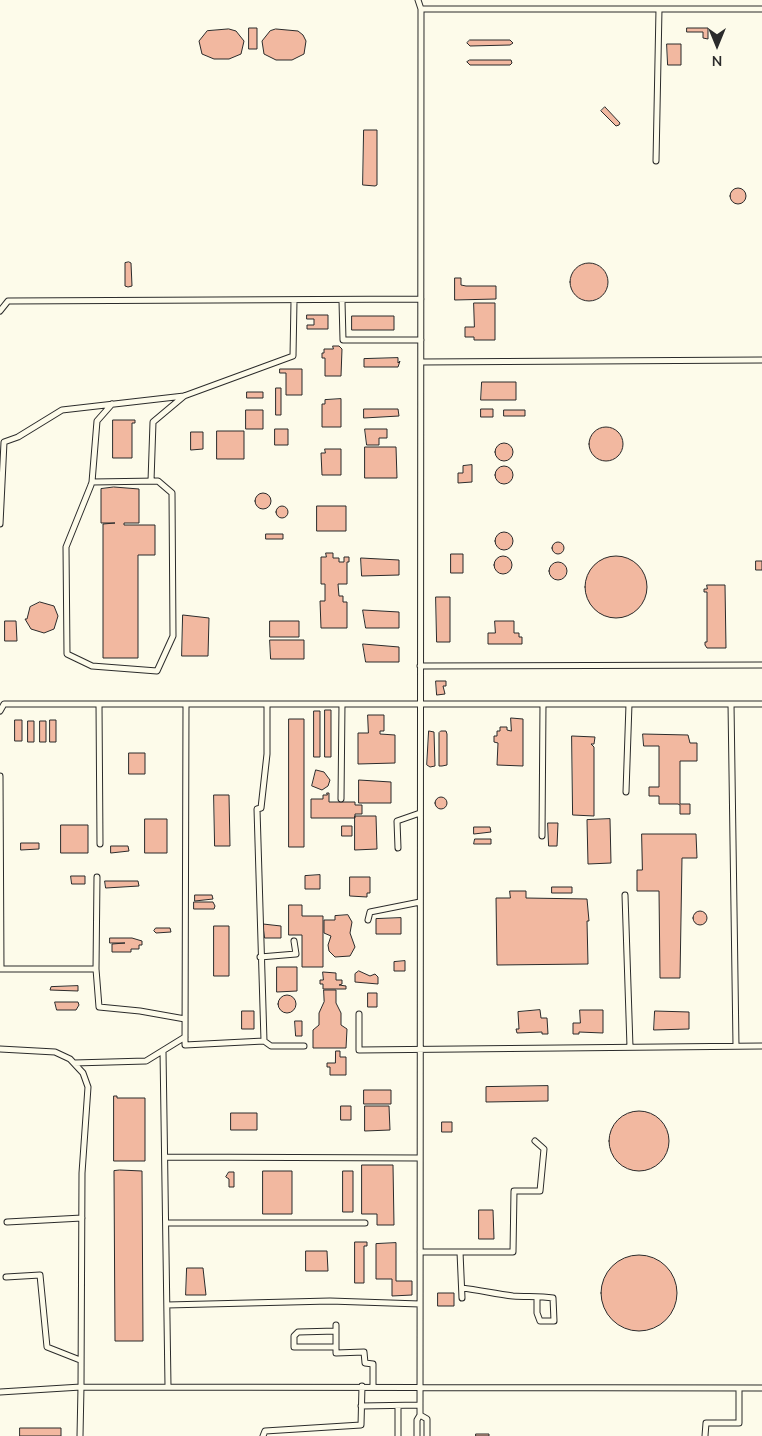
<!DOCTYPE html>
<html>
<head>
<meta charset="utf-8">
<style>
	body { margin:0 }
	#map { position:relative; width:762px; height:1436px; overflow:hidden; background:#fdfbea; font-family:"Nunito Sans",sans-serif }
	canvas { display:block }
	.north { position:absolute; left:692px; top:20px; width:50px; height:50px; -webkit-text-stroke:4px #fdfbea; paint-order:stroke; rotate:180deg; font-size:14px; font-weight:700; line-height:20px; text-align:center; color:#2b2b2b }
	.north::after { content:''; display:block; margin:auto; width:18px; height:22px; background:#2b2b2b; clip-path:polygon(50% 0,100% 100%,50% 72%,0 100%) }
</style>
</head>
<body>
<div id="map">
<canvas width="762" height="1436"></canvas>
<div class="north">N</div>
</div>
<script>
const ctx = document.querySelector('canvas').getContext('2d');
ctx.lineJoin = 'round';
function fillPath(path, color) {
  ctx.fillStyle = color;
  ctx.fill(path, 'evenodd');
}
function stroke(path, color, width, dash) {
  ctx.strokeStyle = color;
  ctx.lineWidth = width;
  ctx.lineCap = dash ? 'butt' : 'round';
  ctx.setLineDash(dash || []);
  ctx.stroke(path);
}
const building = new Path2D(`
	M249 28H257V49H249Z
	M687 28H708V39L703 38V32H687Z
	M229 29 236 31 244 41 241 54 229 59H214L202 54 199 41 207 31Z
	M276 29 298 31 303 35 306 41 304 54 292 60H276L264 54 262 41 270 31Z
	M470 40H510L513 43 510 45 470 46 467 43Z
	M667 44H681V65H668Z
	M470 60H511L512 63 510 65H470L467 62Z
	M605 107 620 123 619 125 616 126 601 111Z
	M364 130H377V185L375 186 363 185Z
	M730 196a8 8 0 1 1 16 0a8 8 0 1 1-16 0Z
	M129 262 131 263 132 286 128 287 125 286V263Z
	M570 282a19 19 0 1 1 38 0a19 19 0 1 1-38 0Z
	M455 278H461V285L466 286H496V299L455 300Z
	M474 303H495V340H474V337H465V327H474Z
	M307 315H328V329H307V325H314V319H307Z
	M352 316H394V330H352Z
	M333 346H339L342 349 341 376H325V358H322V353H324V349H333Z
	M398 358V363L400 361 398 367H364V359Z
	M280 369H302V395H286V373H280Z
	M482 382H516V400H481Z
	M276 388H281V415H276Z
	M247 392H263V398H247Z
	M341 399V427H322V404H325V400Z
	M364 409H398L399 416 364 418Z
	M481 409H493V417H481Z
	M246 410H263V429H246Z
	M504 410H525V416H504Z
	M113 420H135V423H132V458H113Z
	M589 444a17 17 0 1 1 34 0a17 17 0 1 1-34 0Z
	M275 429H288V445H275Z
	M365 429H387V438H379V445H367Z
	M217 431H244V459H217Z
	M191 432H203V449L191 450Z
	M495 452a9 9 0 1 1 18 0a9 9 0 1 1-18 0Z
	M365 447H396L397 478H365Z
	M325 449H341V475H322L321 453H325Z
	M472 465V482L458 483V473H463V466Z
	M495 475a9 9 0 1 1 18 0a9 9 0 1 1-18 0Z
	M114 487 139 489V523H124V525H155V555H138V658H103V524L115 523H101V489Z
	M255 501a8 8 0 1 1 16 0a8 8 0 1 1-16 0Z
	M276 512a6 6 0 1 1 12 0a6 6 0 1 1-12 0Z
	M317 506H346V531H317Z
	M495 541a9 9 0 1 1 18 0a9 9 0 1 1-18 0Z
	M266 534H283V539H266Z
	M552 548a6 6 0 1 1 12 0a6 6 0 1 1-12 0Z
	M326 553H333V558H339V562H344V557H349V562H347V584H338L339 596H343V602H347V628H321L320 601H325V584H321V557H326Z
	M451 554H463V573H451Z
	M585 587a31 31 0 1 1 62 0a31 31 0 1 1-62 0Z
	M494 565a9 9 0 1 1 18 0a9 9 0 1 1-18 0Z
	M361 558 399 560V575L362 576Z
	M756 561H762V570H756Z
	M549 571a9 9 0 1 1 18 0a9 9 0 1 1-18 0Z
	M707 585H725L726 648H707L705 645V642H707V592H704V589H707Z
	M436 597H450V642H437Z
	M40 602 54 606 58 616 54 629 44 633 31 629 25 619H27L30 607Z
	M363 610 399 612V628H366Z
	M183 615 209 618 208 656H182Z
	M5 621H16L17 641H5Z
	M270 621H299V637H270Z
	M495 621H514V633H519V637H522V644H488V633H495Z
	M270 640H304V659H271Z
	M363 644 399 647V662H366Z
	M436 681H446V686H443L445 694 437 695Z
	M325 710H331V757H325Z
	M314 711H320V757H314Z
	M368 715H384V731H380V734L395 735V763L358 764V733H368Z
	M511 718 523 719V766L497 765 498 743 494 742V736H497V731H500V727H507V730L511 731Z
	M289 719H304V847H289Z
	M15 720H22V741H15Z
	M50 720H56V742H50Z
	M28 721H34V742H28Z
	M40 721H46V742H40Z
	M429 731 434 732 435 766 430 767 427 765Z
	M441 731H446L447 734V765L442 766H439V733Z
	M643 734 688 735 690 743H697V761H680V804H690V814H680V805L678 804H659V796H649V787H659V746H644Z
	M572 736 595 737 594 744H591L594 747V816L573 815Z
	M129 753H145V774H129Z
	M316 770 324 772 330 780 328 786 322 790 312 786Z
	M359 780 391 782V803H359Z
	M327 793H329V802H355V805H362V814H355V818H311V799H323V795H327Z
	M214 795H229L230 846H215Z
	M435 803a6 6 0 1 1 12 0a6 6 0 1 1-12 0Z
	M355 816H376L377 849 355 850Z
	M145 819H167V853H145Z
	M610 819 611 863 588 864 587 820Z
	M548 823H558L557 846H549Z
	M61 825H88V853H61Z
	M342 826H352V836H342Z
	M474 827H490L491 832 474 834Z
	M642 834H696L697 858H682L680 978H660L659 891H637V870H642Z
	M475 839H491V844H474Z
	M21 843H39V849L21 850Z
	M111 846H128L129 851 111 853Z
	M320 875V889H305V876Z
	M71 876H85V884H72Z
	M350 877H370V893H367V897L350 896Z
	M105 881H138L139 886 106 888Z
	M552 887H572V893H552Z
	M510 891H526V898L587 899 589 921H587L588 964 497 965 496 898H510Z
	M195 895H212L213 899 195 901Z
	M194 902H213L215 906 214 909H194Z
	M289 905H302V916H323V967H302V935H289Z
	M693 918a7 7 0 1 1 14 0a7 7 0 1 1-14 0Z
	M348 915 352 922 350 933 355 947 350 956 335 957 329 951 328 945 331 936 324 933V920H335V916Z
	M401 918V934H376V919Z
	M263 924 281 926V938H265Z
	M214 926H229V976H214Z
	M156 928H170L171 932 156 933 154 931Z
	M110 938H132L142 941V945H139V949H131V952H112V944L125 943H110Z
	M405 961V971H394V962Z
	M277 967H297V991L277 992Z
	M359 971 370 976 375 974 378 977V984L355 982V974Z
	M323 972 336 973V980H342V984L339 985 346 986V989H323V984H320V980H323Z
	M78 986V991L50 990 51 987Z
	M324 990H336V1003L341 1013V1025L347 1029 346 1048H313V1030L319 1025V1013L324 1002Z
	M368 993H377V1007H368Z
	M278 1004a9 9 0 1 1 18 0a9 9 0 1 1-18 0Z
	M55 1002H78L79 1005 76 1010H57Z
	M540 1010 541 1018H547L548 1034H542V1032L517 1033 516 1029H519L518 1012Z
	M580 1010H603V1033L579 1032V1034H573V1023H580Z
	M242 1011H254V1029H242Z
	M655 1011 689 1012V1029L654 1030Z
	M295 1021H302V1036H296Z
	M336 1051H340V1057H346V1075H330V1067H327V1063H335Z
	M548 1086V1101L486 1102V1087Z
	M364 1090H391V1104H364Z
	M114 1096H117V1098H145V1161H114Z
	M341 1106H351V1120H341Z
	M365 1106H389L390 1130 365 1131Z
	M609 1141a30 30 0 1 1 60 0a30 30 0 1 1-60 0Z
	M231 1113H257V1130H231Z
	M442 1122H452V1132H442Z
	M362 1165H393L394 1225H377V1214H362Z
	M120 1170 142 1171 143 1341H115L114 1171Z
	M263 1171H292V1214H263Z
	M343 1171H353V1212H343Z
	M229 1172H234V1187H229V1179L226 1177Z
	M479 1210H493L494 1239H479Z
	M355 1242H367V1246H364V1283H355Z
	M396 1243V1281H412V1295L392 1296V1279H376V1244Z
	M306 1251H327L328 1271H306Z
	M601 1293a38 38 0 1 1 76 0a38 38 0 1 1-76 0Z
	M187 1268H203L206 1295H186Z
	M438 1293H454V1306H438Z
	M20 1428H61V1436H20Z
	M476 1434H489V1436H476Z`);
const lane = new Path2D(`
	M421 9H762
	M656 161 659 9
	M342 301 343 340H421
	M0 311 8 301 421 299
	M421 362 762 360
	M151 481 153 422 184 396
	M92 482 158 481 172 493 173 636 157 671 92 666 67 654 66 547 91 485 92 482 97 421 112 404
	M0 524 4 442 18 437 62 410 184 396 293 356 294 301
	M420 666 762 665
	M99 704 100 844
	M186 704 185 1045 264 1041 271 1046H304
	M731 704 736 1046
	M0 711 4 704H762
	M0 776 1 969
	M626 792 629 704
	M341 799 342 704
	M542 836 543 704
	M398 848 397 821 420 813
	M97 877 96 969 99 1007 140 1011 185 1019
	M625 895 630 1047
	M368 920 370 912 420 902
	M260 957 296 954 294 941
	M0 969H96
	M359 1014V1050L762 1046
	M264 1041 257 809 261 808 267 754V704
	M0 1049 55 1052 70 1059 83 1073 88 1087 82 1173 81 1387 762 1388
	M163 1051 168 1386
	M74 1063 146 1061 185 1037
	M165 1157 420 1158
	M7 1222 82 1218
	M166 1223H365
	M420 1252H513L514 1191H540L544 1149 535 1141
	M460 1252 462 1298
	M6 1277 40 1275 47 1347 80 1360
	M462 1288C479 1290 496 1294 513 1296 526 1297 540 1296 553 1298L554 1321H540L537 1313V1297
	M167 1305 330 1301 420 1304
	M336 1325V1353L364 1352 365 1363 373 1364V1386
	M336 1347H294V1336L298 1332 336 1331
	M0 1392 81 1387 80 1436
	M361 1406 420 1405
	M398 1406V1436
	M420 1415 427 1419V1436
	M263 1436 265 1431 361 1425 362 1386
	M417 1436V1420L420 1415 421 9 418 0
	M705 1436 706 1423H739V1388`);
fillPath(building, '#f2b8a0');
stroke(building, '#2b2b2b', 1);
stroke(lane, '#2b2b2b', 7);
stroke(lane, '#fdfbea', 5);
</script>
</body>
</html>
